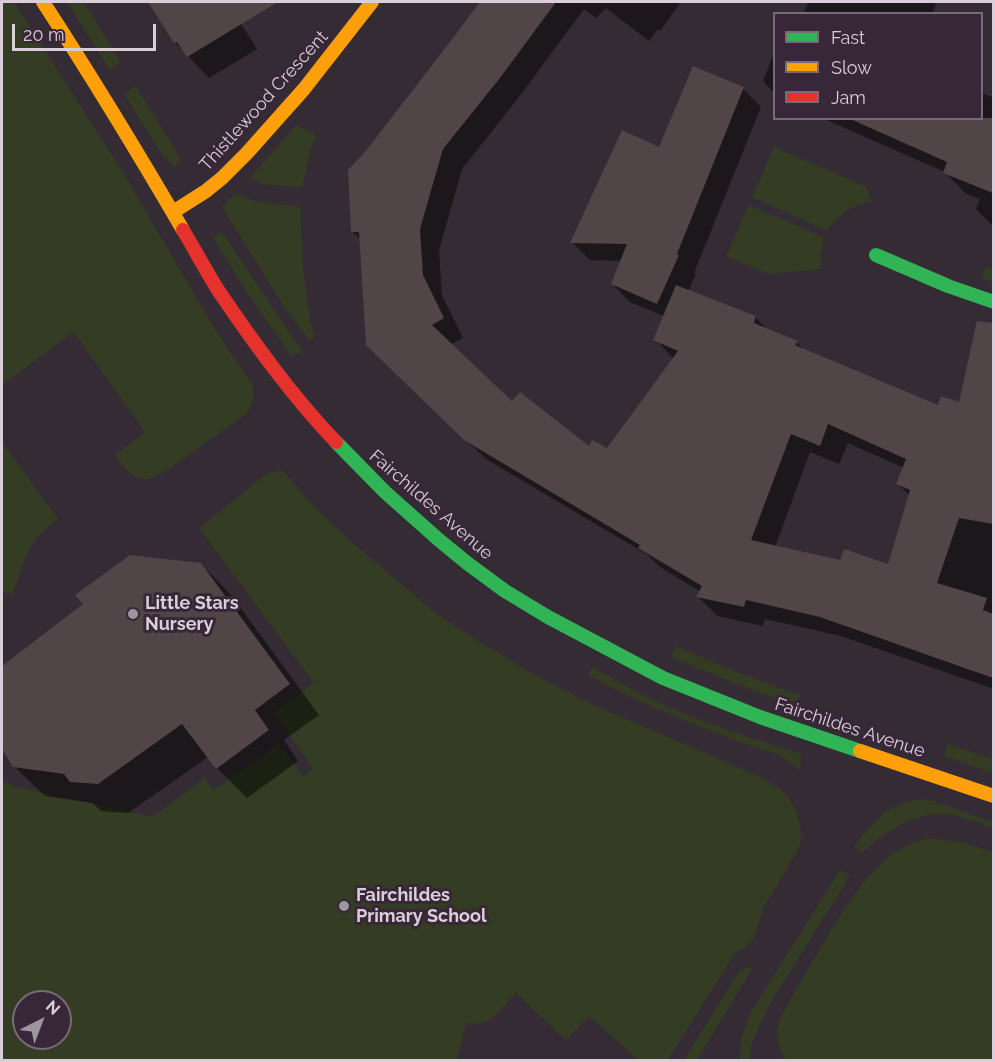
<!DOCTYPE html>
<html>
<head>
<meta charset="utf-8">
<style>
	body { margin:0 }
	#map { position:relative; width:995px; height:1062px; overflow:hidden; background:#342b34; font-family:Raleway,sans-serif }
	canvas { display:block }
	.frame { position:absolute; inset:0; border:3px solid #d9ced9; pointer-events:none }
	.legend { position:absolute; left:773px; top:12px; width:210px; height:108px; box-sizing:border-box; background:#382738; border:2px solid #786a78; margin:0; padding:8px 10px; list-style:none; font-size:18px; color:#d9ced9 }
	.legend li { display:flex; align-items:center; gap:12px; height:30px }
	.legend b { width:30px; border:2px solid #786a78 }
	.north { position:absolute; left:12px; top:990px; width:60px; height:60px; box-sizing:border-box; background:#382738; border:2px solid #786a78; border-radius:50%; rotate:42deg; font-size:16px; font-weight:700; line-height:24px; text-align:center; color:#d9ced9 }
	.north::after { content:''; display:block; margin:auto; width:21px; height:27px; background:#9f959f; clip-path:polygon(50% 0,100% 100%,50% 72%,0 100%) }
	.scale { position:absolute; left:12px; top:24px; width:144px; height:27px; box-sizing:border-box; border:3px solid #d9ced9; border-top:0; padding-left:8px; font-size:18px; line-height:21px; white-space:nowrap; color:#d9ced9; -webkit-text-stroke:4px #382738; paint-order:stroke }
</style>
</head>
<body>
<div id="map">
<canvas width="995" height="1062"></canvas>
<div class="frame"></div>
<ul class="legend">
<li><b style="height:8px;background:#30b455"></b>Fast</li>
<li><b style="height:8px;background:#ff9f0a"></b>Slow</li>
<li><b style="height:8px;background:#e5322d"></b>Jam</li>
</ul>
<div class="north">N</div>
<div class="scale">20 m</div>
</div>
<script>
const ctx = document.querySelector('canvas').getContext('2d');
ctx.lineJoin = 'round';
function fillPath(path, color) {
  ctx.fillStyle = color;
  ctx.fill(path, 'evenodd');
}
function stroke(path, color, width, dash) {
  ctx.strokeStyle = color;
  ctx.lineWidth = width;
  ctx.lineCap = dash ? 'butt' : 'round';
  ctx.setLineDash(dash || []);
  ctx.stroke(path);
}
function drawText(font, color, halo, rows, align = 'center') {
  ctx.font = font + ' Raleway,sans-serif';
  ctx.lineWidth = 6;
  ctx.setLineDash([]);
  ctx.textBaseline = 'middle';
  ctx.strokeStyle = halo;
  ctx.fillStyle = color;
  for (const [text, x, y, turn = 0] of rows) {
    ctx.save();
    ctx.translate(x, y);
    ctx.rotate((+turn || 0) * Math.PI / 180);
    ctx.textAlign = isNaN(turn) ? turn : align;
    if (halo) ctx.strokeText(text, 0, 0);
    ctx.fillText(text, 0, 0);
    ctx.restore();
  }
}
const green = new Path2D(`
	M2 2H14L23 16 124 174 214 328 252 384C255 397 254 403 246 414L163 473C158 475 152 478 148 479 133 480 122 465 115 455L145 432 74 332 2 385Z
	M67 2H84L121 62 109 69Z
	M136 86 178 154 180 160 175 167 163 156 124 94Z
	M296 125 316 135 310 151 303 185 296 187 261 184 251 177Z
	M774 147 863 185 868 190 871 201C851 205 839 214 827 231L752 197Z
	M236 193 254 201 301 207C301 251 304 294 314 337L312 339H308L283 305 222 207Z
	M749 205 824 237 820 258 822 269 768 274 726 256Z
	M222 232 302 351 292 357 251 299 213 238Z
	M985 267 993 269V282L982 279Z
	M2 442 58 519C28 540 24 561 13 594L2 592Z
	M280 470 286 474 311 503 348 539 438 615 480 642 530 672 585 701 761 777C767 781 775 785 781 790 797 804 805 829 799 848L763 909 757 931 753 940 746 947 735 953 668 1060H638L589 1016 566 1040 516 993C501 1008 490 1029 466 1023L457 1060H2V780L15 787 148 816 155 815 205 778 214 790 279 744 303 776 313 769 274 713 314 683 199 528 267 474ZM24 1002H60V1038H24Z
	M675 646 737 672 800 695 796 706 734 683 671 657Z
	M592 667C622 684 651 700 683 713 721 729 761 741 801 754L800 770 779 755 751 746 688 722 628 696 588 675Z
	M948 744 993 759V773L944 756Z
	M922 799 933 801 993 822V828C980 823 966 818 952 815 918 809 888 830 863 852L854 847C876 819 885 804 922 799Z
	M928 838 961 842 993 852V1060H785C781 1051 776 1041 777 1030 779 1015 798 987 806 973 829 935 850 892 884 861 896 850 912 842 928 838Z
	M840 870 850 876 768 1007 751 1045 750 1060H740C739 1041 745 1027 752 1010Z
	M754 966 697 1060H684L738 973 742 969Z`);
const shadow = new Path2D(`
	M149 2H227L257 49 209 78 175 42Z
	M482 2H681L660 31 658 29 649 41 606 8 596 18 584 9 519 97 462 169 439 250 442 295 463 338 451 344 512 403 589 448 607 450 674 359 655 339 664 316 630 302 612 284 622 261 590 260 572 242 660 149 694 68 743 89 761 107 694 273 696 274 688 292 756 318 769 331 797 343 805 351 939 407 960 404 965 384 994 391V689L841 636 765 619 763 626 718 616 698 597 701 592 660 567 648 555 486 459 388 365 361 240 352 231 366 152ZM848 443 904 468 898 484 910 496 889 566 841 561 775 547 810 452 839 464Z
	M809 2H933L936 4 932 14H803Z
	M774 53V93L763 81Z
	M982 93 994 98V227L976 209 980 199 965 193 945 172 822 118H982Z
	M201 564 231 595 319 715 284 740 298 761 247 798 217 768 208 757 128 813 101 811 93 803 45 796 14 766 2 747V732L5 711 2 707V689L5 665Z`);
const building = new Path2D(`
	M148 2H278L187 57 177 42 174 43Z
	M480 2H556L500 78 443 149 420 229 423 275 444 318 432 325 512 401 520 392 589 446 592 440 607 448 678 351 653 340 676 285 756 316 754 323 798 341 795 345 938 405 941 396 959 402 977 321 993 323V524L959 518 937 583 987 598 983 610 993 614V678L820 617 746 600 744 607 696 597 702 586 638 548 640 545 464 440 366 345 359 232H351L348 170 365 152 453 38ZM828 424 906 459 896 484 910 490 888 564 844 549 840 560 751 540 791 434 820 446Z
	M693 66 744 87 677 254 679 255 657 304 611 284 627 244 570 243 622 130 659 147Z
	M848 118H993V193L943 173 947 162Z
	M130 555 201 563 290 684 255 710 269 730 216 769 182 724 98 784 70 782 64 774 13 767 2 749V666L83 604 75 595Z`);
const fast = new Path2D(`
	M876 255 948 286 994 302
	M336 442 385 492 439 540 467 563 505 591 548 617 663 678 760 717 860 751`);
const slow = new Path2D(`
	M43 2C92 77 138 153 183 230
	M173 212 206 191 222 178 247 153 304 89 372 2
	M860 751 994 796`);
const jam = new Path2D(`
	M183 230C195 250 206 271 218 290 254 343 292 396 336 442`);
const markers = [
	[133,614,6,"#9f959f"],
	[344,906,6,"#9f959f"]
];
const streetNames = [
	["Thistlewood Crescent",264,101,-48],
	["Fairchildes Avenue",431,505,41],
	["Fairchildes Avenue",850,728,18]
];
const poiNames = [
	["Little Stars",145,604],
	["Nursery",145,625],
	["Fairchildes",356,896],
	["Primary School",356,917]
];
fillPath(green, '#343c23');
fillPath(shadow, '#0007');
fillPath(building, '#514548');
stroke(fast, '#30b455', 14);
stroke(slow, '#ff9f0a', 14);
stroke(jam, '#e5322d', 14);
for (const [x, y, r, color] of markers) {
  const dot = new Path2D();
  dot.arc(x, y, r, 0, 2 * Math.PI);
  ctx.fillStyle = color;
  ctx.fill(dot);
  stroke(dot, '#382738', 2);
}
drawText('18px', '#d9ced9', '#382738', streetNames);
drawText('bold 18px', '#d9ced9', '#382738', poiNames, 'left');
</script>
</body>
</html>
